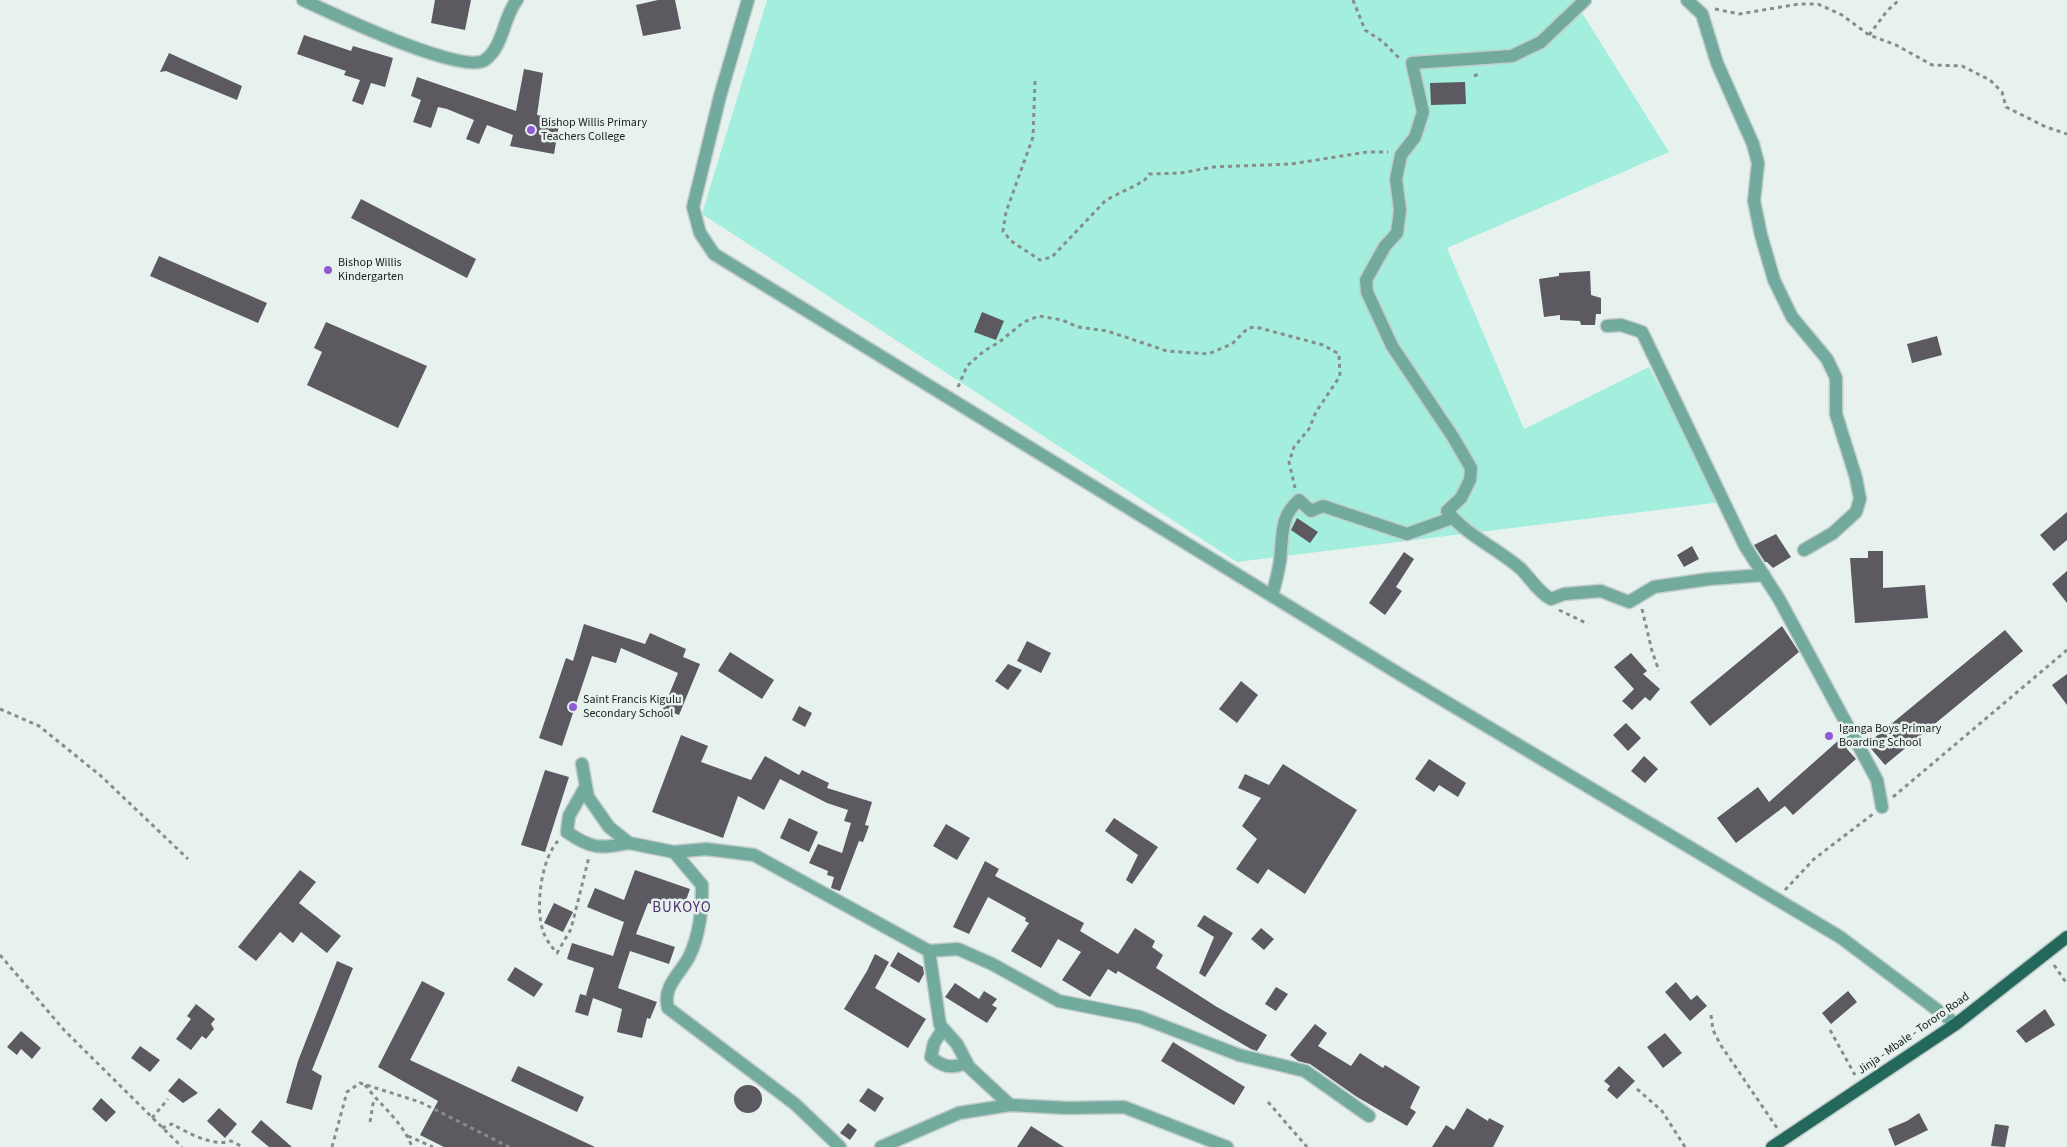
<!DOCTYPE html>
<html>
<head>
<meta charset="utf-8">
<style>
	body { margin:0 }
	canvas { display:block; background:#e7f2ef }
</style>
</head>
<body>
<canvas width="2067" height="1147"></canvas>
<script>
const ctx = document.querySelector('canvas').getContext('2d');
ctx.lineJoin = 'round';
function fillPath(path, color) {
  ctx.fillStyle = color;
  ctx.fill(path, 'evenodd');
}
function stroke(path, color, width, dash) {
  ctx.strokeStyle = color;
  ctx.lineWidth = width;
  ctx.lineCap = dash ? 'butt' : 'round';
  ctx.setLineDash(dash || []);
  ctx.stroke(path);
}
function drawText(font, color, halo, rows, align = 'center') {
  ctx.font = font + ' "Source Sans 3",sans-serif';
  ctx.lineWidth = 5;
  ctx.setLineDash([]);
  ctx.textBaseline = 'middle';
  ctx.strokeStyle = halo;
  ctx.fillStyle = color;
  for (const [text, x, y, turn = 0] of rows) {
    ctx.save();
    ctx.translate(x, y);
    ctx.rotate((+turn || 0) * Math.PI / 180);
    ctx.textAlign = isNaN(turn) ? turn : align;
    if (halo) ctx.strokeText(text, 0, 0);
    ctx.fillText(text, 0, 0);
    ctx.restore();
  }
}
const green = new Path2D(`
	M767 0H1574L1669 152 1447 248 1524 429 1649 367 1722 502 1237 562 702 214Z`);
const building = new Path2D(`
	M435 0H471L465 30 431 23Z
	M658 0H675L681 29 643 36 636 5Z
	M304 35 351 51 353 46 393 58 385 87 371 83 363 105 352 101 360 80 344 75 346 71 297 54Z
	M169 53 242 86 237 100 166 71 160 72Z
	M524 69 543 73 537 115 560 119 554 154 510 146 513 135 487 125 479 144 466 139 474 120 447 109 438 107 431 128 413 122 421 100 411 96 417 77 516 111Z
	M1465 82 1466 104 1431 105 1430 83Z
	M361 199 476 259 467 278 351 218Z
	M159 256 267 303 258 323 150 276Z
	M1590 271 1591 295 1601 298V314H1596L1595 325H1581L1580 321 1560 320V315L1544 317 1539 279 1559 276V273Z
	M982 312 1004 321 996 340 974 332Z
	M326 322 427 366 398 428 307 385 322 352 314 348Z
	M1937 336 1942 355 1912 363 1907 344Z
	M2067 512V540L2054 551 2040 535Z
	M1297 518 1318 532 1310 543 1291 530Z
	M1776 534 1791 557 1773 568 1767 562H1765L1754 545Z
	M1692 546 1699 559 1684 567 1677 555Z
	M1868 551H1883V588L1925 585 1928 618 1855 623 1850 558H1868Z
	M1404 552 1414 559 1396 587 1402 591 1385 615 1369 603Z
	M2067 571V603L2052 584Z
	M584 624 645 644 650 633 686 649 683 657 700 664 679 715 663 709 678 673 621 648 616 663 592 656 562 746 539 738 566 658 573 661Z
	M1782 626 1799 652 1710 726 1690 702Z
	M2005 630 2023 651 1885 765 1867 744Z
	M1027 641 1051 653 1041 673 1017 661Z
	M730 652 774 680 762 699 718 671Z
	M1631 653 1647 671 1643 674 1660 689 1650 701 1645 697 1632 710 1622 701 1634 689 1614 667Z
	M1008 664 1022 670 1008 690 995 681Z
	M2067 674V705L2052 685Z
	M1241 681 1258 695 1237 723 1219 709Z
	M799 706 812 713 805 727 792 720Z
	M1626 723 1641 738 1628 751 1613 735Z
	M681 735 708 746 701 762 751 780 765 756 799 775 802 770 829 783 827 788 872 802 865 825 869 826 863 842 859 841 840 891 831 888 834 877 827 875 828 871 809 863 818 844 842 853 851 823 844 821 848 810 827 803 780 779 764 810 738 796 723 838 652 812Z
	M1839 740 1856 759 1793 815 1785 806 1736 843 1717 818 1758 787 1769 802Z
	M1644 756 1658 769 1645 783 1631 771Z
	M1429 759 1466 783 1458 797 1439 785 1434 792 1415 779Z
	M1283 764 1357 810 1305 894 1268 869 1258 884 1236 869 1257 839 1242 826 1261 798 1238 788 1245 774 1269 785Z
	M545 770 569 777 545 852 521 845Z
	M789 818 818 832 809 852 780 838Z
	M1114 818 1158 847 1132 884 1126 880 1138 855 1105 831Z
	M946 824 970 838 957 860 933 846Z
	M985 861 999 869 995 876 1084 923 1080 931 1118 954 1135 928 1155 941 1152 947 1163 955 1156 968 1217 1007 1267 1035 1257 1051 1251 1049 1118 971 1116 974 1108 969 1090 997 1062 980 1081 952 1058 939 1041 968 1011 951 1029 923 1025 921 1026 918 988 897 969 934 953 927Z
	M300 870 316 882 299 903 341 936 327 953 301 932 293 943 280 932 256 961 238 947Z
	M635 870 690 889 681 914 648 903 636 934 675 947 669 964 630 951 618 988 657 1002 650 1019 647 1018 642 1038 617 1032 622 1009 593 998 588 1016 575 1012 580 994 588 996 586 995 594 968 567 959 572 943 613 956 624 922 587 907 595 888 624 900Z
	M554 903 573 912 563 932 544 923Z
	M1204 915 1233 933 1205 977 1199 973 1214 937 1197 926Z
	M1261 928 1274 939 1264 950 1251 939Z
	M898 952 923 967 924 974 919 983 890 966Z
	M875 954 889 962 875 988 926 1019 908 1048 844 1009 867 971Z
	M337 961 353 968 312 1070 322 1076 312 1110 286 1103 298 1061Z
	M515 967 543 984 534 997 507 980Z
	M422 981 445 993 410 1060 595 1147H444L420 1135 438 1101 378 1067Z
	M1676 982 1691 1000 1697 995 1707 1006 1690 1021 1665 992Z
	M955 983 979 999 984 991 997 999 992 1005 997 1008 987 1023 945 997Z
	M1276 987 1288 994 1276 1011 1265 1004Z
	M1848 991 1857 1002 1831 1024 1822 1013Z
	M196 1004 215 1019 211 1024 214 1029 206 1039 202 1036 191 1050 176 1039 191 1019 187 1016Z
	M2045 1009 2055 1025 2026 1043 2016 1031Z
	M1315 1024 1327 1033 1318 1046 1351 1066 1360 1053 1383 1068 1385 1065 1420 1087 1410 1108 1416 1112 1407 1126 1357 1097 1310 1064 1298 1061 1290 1055Z
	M21 1031 41 1048 32 1059 21 1049 17 1055 7 1047Z
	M1665 1033 1682 1053 1663 1068 1647 1047Z
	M1173 1042 1245 1087 1234 1105 1161 1061Z
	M140 1046 160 1060 150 1072 131 1058Z
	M518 1066 584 1097 577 1112 511 1081Z
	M1619 1066 1635 1081 1617 1099 1607 1090 1610 1086 1604 1081Z
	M179 1078 198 1093 183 1103 168 1091Z
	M734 1099a14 14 0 1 1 28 0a14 14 0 1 1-28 0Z
	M868 1088 884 1098 875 1112 859 1101Z
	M101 1098 116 1112 106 1122 92 1109Z
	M219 1108 237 1124 225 1138 207 1121Z
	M1467 1108 1488 1121 1489 1118 1504 1126 1493 1147H1432L1446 1125 1454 1130Z
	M1919 1113 1928 1130 1895 1146 1888 1129 1907 1121Z
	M261 1120 292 1147H269L251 1132Z
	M848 1123 857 1130 850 1140 840 1133Z
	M1995 1124 2009 1126 2005 1147 1991 1146Z
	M1031 1126 1064 1147H1017Z`);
const path = new Path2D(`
	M1353 0 1365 30 1382 41 1400 59
	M1715 9 1739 14 1799 4H1818L1842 15 1869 35 1896 45 1932 65 1962 66 1990 80 2002 92 2006 107 2046 127 2067 134
	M1869 35 1887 11 1899 0
	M1474 76 1481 73
	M1035 81 1033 137 1006 212 1003 231 1011 241 1040 260 1052 257 1106 200 1144 181 1149 174 1181 173 1213 167 1291 164 1367 152H1388
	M958 387 967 366 984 351 998 343 1024 322 1039 316 1062 320 1078 327 1107 331 1167 351 1208 354 1232 344 1248 328 1256 327 1323 345 1339 354 1340 376 1316 412 1309 429 1294 447 1289 462 1295 488
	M1642 609 1652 651 1659 671
	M1559 610 1588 624
	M0 709 39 726 101 776 188 859
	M1893 797 2067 650
	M558 841C541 859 535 908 543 931 546 940 551 946 557 953L571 929 589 857
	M1785 890 1814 859 1873 814
	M0 955 64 1030 182 1147
	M2054 965 2067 984
	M1711 1015 1713 1030 1720 1044 1777 1128
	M1830 1030 1855 1075
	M365 1085C381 1106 403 1122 412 1147
	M1637 1089 1662 1111 1685 1147
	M1268 1102 1307 1147
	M152 1118 168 1099
	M370 1122 374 1098
	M162 1128 172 1124C188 1133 213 1147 231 1141L243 1147
	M408 1136 433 1147
	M332 1147 347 1092 360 1083 420 1102 509 1147`);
const street = new Path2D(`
	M303 0C329 12 463 76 485 60 504 46 503 17 517 0
	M748 0 720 96 693 207 700 233 714 254 1401 675 1840 937 1956 1024
	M1585 0 1541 42 1512 56 1412 63 1423 112 1415 137 1401 155 1396 179 1400 210 1397 233 1385 246 1366 280 1367 292 1392 346 1453 437 1471 468 1470 480 1461 498 1447 511C1467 536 1497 548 1521 569 1531 579 1538 592 1551 599L1564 594 1601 591 1629 602 1654 587 1709 579 1764 575
	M1687 0 1702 14 1717 63 1753 144 1758 163 1754 201 1761 235 1774 280 1792 317 1827 359 1836 378V414L1856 478 1860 499 1856 512 1833 533 1804 550
	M1607 326 1621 325 1642 332 1745 546 1779 599 1877 780 1882 807
	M1272 596C1275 585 1278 573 1280 561 1283 537 1279 517 1299 500L1311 511 1323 506 1407 534 1452 518
	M582 764 588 797 609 827 629 843 674 852 706 849 754 855 929 951 958 949 992 964 1059 1001 1140 1017 1239 1055 1305 1071 1369 1116
	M586 786 569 816 567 832C591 849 601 849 629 843
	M674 852 702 885C702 910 700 934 689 957 680 974 662 987 668 1008L795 1104 840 1147
	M929 951 940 1025 957 1044 969 1067 1010 1105
	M943 1029 934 1043 931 1057C943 1067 951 1069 966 1063
	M881 1147 959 1113 1010 1105 1068 1108 1124 1107 1227 1147`);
const primary = new Path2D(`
	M1772 1147 1956 1024 2067 937`);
const markers = [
	[531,130,5,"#905ad2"],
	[328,270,5,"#905ad2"],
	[573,707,5,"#905ad2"],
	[1829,736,5,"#905ad2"]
];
const poiNames = [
	["Bishop Willis Primary",541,123],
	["Teachers College",541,137],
	["Bishop Willis",338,263],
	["Kindergarten",338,277],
	["Saint Francis Kigulu",583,700],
	["Secondary School",583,714],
	["Iganga Boys Primary",1839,729],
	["Boarding School",1839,743]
];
const streetNames = [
	["Jinja - Mbale - Tororo Road",1914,1034,-35]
];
const quarterNames = [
	["BUKOYO",682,909]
];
fillPath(green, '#a4eedd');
fillPath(building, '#5c5960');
stroke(street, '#c2ccca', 15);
stroke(primary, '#c2ccca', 15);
stroke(path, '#868d8b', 3, [4, 4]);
stroke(street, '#72aa9e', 12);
stroke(primary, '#24675b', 12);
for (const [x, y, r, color] of markers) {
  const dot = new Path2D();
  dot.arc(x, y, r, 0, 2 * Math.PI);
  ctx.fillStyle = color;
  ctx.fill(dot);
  stroke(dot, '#e7f2ef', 2);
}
drawText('12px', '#1c201f', '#e7f2ef', poiNames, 'left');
drawText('12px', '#1c201f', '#e7f2ef', streetNames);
ctx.letterSpacing = '1px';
drawText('15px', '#4b316c', '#e7f2ef', quarterNames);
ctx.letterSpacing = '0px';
</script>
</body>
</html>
